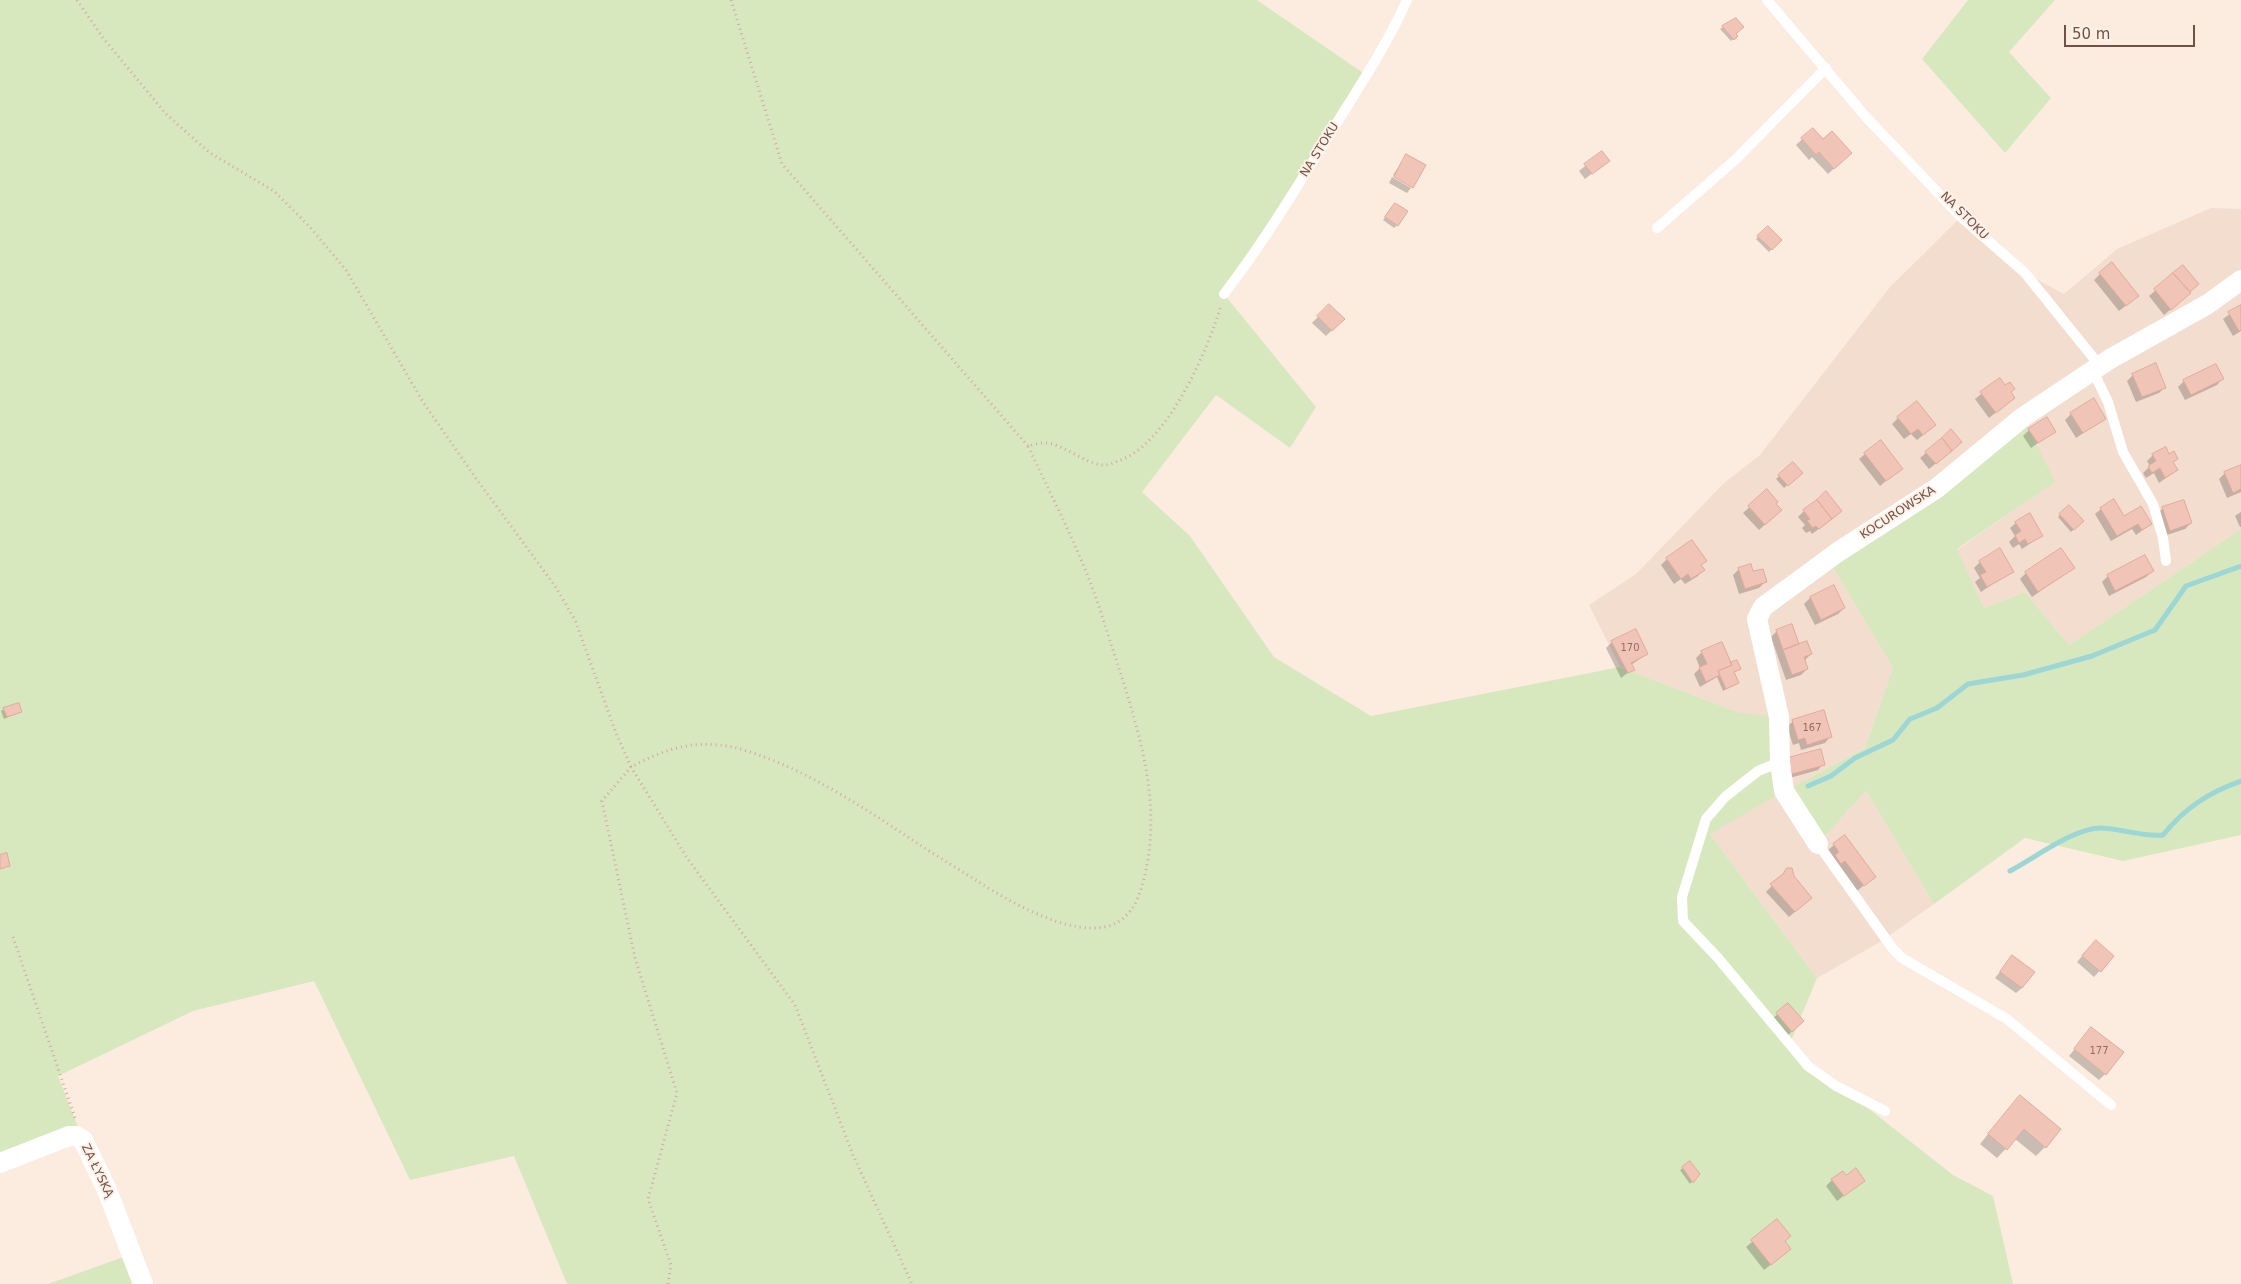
<!DOCTYPE html>
<html>
<head>
<meta charset="utf-8">
<style>
	body { margin:0 }
	#map { position:relative; width:2241px; height:1284px; overflow:hidden; background:#fcece0; font-family:"DejaVu Sans",sans-serif }
	canvas { display:block }
	.scale { position:absolute; left:2064px; top:25px; width:131px; height:22px; box-sizing:border-box; border:2px solid #725048; border-top:0; padding-left:6px; font-size:15px; line-height:18px; white-space:nowrap; color:#725048; -webkit-text-stroke:4px #fff1e6; paint-order:stroke }
</style>
</head>
<body>
<div id="map">
<canvas width="2241" height="1284"></canvas>
<div class="scale">50 m</div>
</div>
<script>
const ctx = document.querySelector('canvas').getContext('2d');
ctx.lineJoin = 'round';
function fillPath(path, color) {
  ctx.fillStyle = color;
  ctx.fill(path, 'evenodd');
}
function stroke(path, color, width, dash) {
  ctx.strokeStyle = color;
  ctx.lineWidth = width;
  ctx.lineCap = dash ? 'butt' : 'round';
  ctx.setLineDash(dash || []);
  ctx.stroke(path);
}
function drawText(font, color, halo, rows, align = 'center') {
  ctx.font = font + ' "DejaVu Sans",sans-serif';
  ctx.lineWidth = 4;
  ctx.setLineDash([]);
  ctx.textBaseline = 'middle';
  ctx.strokeStyle = halo;
  ctx.fillStyle = color;
  for (const [text, x, y, turn = 0] of rows) {
    ctx.save();
    ctx.translate(x, y);
    ctx.rotate((+turn || 0) * Math.PI / 180);
    ctx.textAlign = isNaN(turn) ? turn : align;
    if (halo) ctx.strokeText(text, 0, 0);
    ctx.fillText(text, 0, 0);
    ctx.restore();
  }
}
const residential = new Path2D(`
	M2211 208 2241 209V529L2069 645 2025 592 1984 608 1957 550 2054 482 1829 561 1893 668 1865 748 1785 791 1818 844 1866 791 1934 904 1880 942 1817 978 1710 834 1740 713 1620 667 1589 605 1636 574 1724 483 1760 455 1890 287 1961 217 2025 273 2064 294 2117 249Z`);
const green = new Path2D(`
	M0 0H1257L1366 75 1224 294 1316 407 1290 448 1216 395 1142 492 1190 536 1274 657 1371 716 1620 667 1740 713 1779 717 1785 791 1865 748 1893 668 1829 561 2023 417 2055 482 1957 549 1984 608 2025 592 2069 645 2241 529V835L2123 861 2025 838 1934 904 1866 791 1818 844 1784 791 1710 834 1817 978 1789 1046 1953 1175 1993 1196 2013 1284H567L514 1156 410 1180 314 981 193 1011 58 1076 83 1140 0 1163Z
	M1968 0H2055L2009 52 2051 98 2005 153 1922 59Z
	M132 1254 143 1284H48Z`);
const shadow = new Path2D(`
	M1723 27 1737 36 1731 41 1720 29Z
	M1813 129 1844 159 1828 174 1812 157 1809 160 1796 145Z
	M1602 152 1608 161 1585 179 1579 171Z
	M1407 155 1412 186 1393 175Z
	M1392 177 1411 188 1407 193 1389 183Z
	M1392 207 1397 225 1394 228 1383 220Z
	M1767 228 1780 240 1769 252 1756 239Z
	M2183 266V299L2164 315 2149 296Z
	M2100 274 2132 301 2119 311 2094 280Z
	M1329 306 1343 319 1326 336 1312 323Z
	M2241 306V331L2233 336 2223 319Z
	M2133 375 2165 387 2159 393 2136 402 2127 381Z
	M2000 379 2014 398 1989 418 1975 399Z
	M2222 379 2217 385 2185 400 2178 387 2184 381Z
	M2071 414 2104 419 2076 438 2065 420Z
	M1898 418 1928 431 1917 440 1911 434 1904 439 1892 424Z
	M2029 430 2055 431 2031 448 2023 436Z
	M1926 453 1945 456 1929 469 1920 458Z
	M1865 454 1901 468 1880 486 1859 459Z
	M2153 455 2169 456 2177 459 2173 463 2177 470 2159 483 2154 473 2146 478 2143 473 2150 466 2147 461Z
	M1793 463 1801 473 1784 488 1776 479Z
	M2241 467V492L2227 498 2219 479 2225 473Z
	M1767 491 1774 504V516L1759 530 1743 513Z
	M2069 506 2083 521 2071 532 2058 517Z
	M2163 508 2191 523 2185 529 2164 536 2157 514Z
	M2101 509 2124 517 2151 524 2136 535 2132 529 2111 541 2095 514Z
	M1804 511 1824 525 1812 534 1810 531 1806 533 1802 528 1805 525 1798 517Z
	M2241 512V527H2240L2235 516Z
	M2016 523 2041 536 2022 549 2019 544 2013 548 2009 542 2015 536 2010 528Z
	M1667 559 1705 561 1700 566 1703 570 1698 576 1685 584 1681 579 1674 584 1661 565Z
	M1980 562 2012 571 1981 592 1975 582 1980 578 1974 568Z
	M2073 568 2032 597 2020 579 2026 573Z
	M1739 569 1765 582 1759 588 1739 594 1733 575Z
	M2152 571 2146 577 2109 596 2102 582 2108 576Z
	M1834 587 1844 608 1838 614 1815 625 1804 604 1810 598Z
	M1777 631 1811 654 1805 660 1807 669 1801 675 1786 680 1771 637Z
	M1612 642 1647 654 1631 665 1633 669 1621 678 1606 648Z
	M1702 652 1739 669 1733 673 1737 683 1723 691 1717 677 1700 687 1694 674 1700 668 1696 658Z
	M4 709 21 711 4 719 1 711Z
	M1793 721 1830 737 1825 743 1801 750 1799 743 1793 745 1787 727Z
	M1788 759 1823 764 1818 770 1786 779Z
	M1834 845 1874 877 1857 891 1828 850Z
	M1788 869 1805 903 1789 917 1766 892Z
	M2090 947 2113 956 2094 977 2077 962Z
	M2007 963 2022 988 2016 993 1995 978Z
	M1788 1005 1797 1027 1786 1037 1771 1020Z
	M2086 1035 2105 1074 2099 1080 2069 1056Z
	M2011 1106 2045 1147 2036 1156 2015 1139 1997 1158 1980 1144Z
	M1683 1168 1698 1174 1690 1184 1680 1170Z
	M1845 1177 1863 1181 1837 1201 1826 1186 1832 1180Z
	M1777 1221 1784 1241V1254L1764 1270 1746 1247Z`);
const stream = new Path2D(`
	M1808 786 1831 776 1855 758 1893 740 1910 719 1937 708 1968 684 2023 675 2092 656 2155 630 2186 586 2241 566
	M2010 871C2035 858 2075 827 2102 828 2123 829 2142 837 2163 835 2185 808 2209 792 2241 781`);
const building = new Path2D(`
	M1736 18 1744 27 1736 34 1738 36 1734 40 1722 26Z
	M1813 128 1823 139 1832 131 1852 153 1834 169 1819 152 1816 155 1801 138Z
	M1602 151 1610 161 1592 174 1584 164Z
	M1406 154 1426 165 1413 188 1394 177Z
	M1395 203 1408 211 1398 226 1385 217Z
	M1768 226 1782 240 1772 250 1757 236Z
	M2112 262 2139 296 2126 306 2099 273Z
	M2183 265 2199 284 2190 292 2173 273Z
	M2173 273 2191 293 2171 310 2154 289Z
	M1329 304 1345 319 1332 331 1317 316Z
	M2241 305V330L2239 331 2228 312Z
	M2156 363 2166 388 2142 397 2132 374Z
	M2216 364 2224 379 2191 395 2183 380Z
	M2000 378 2005 385 2010 382 2015 389 2011 392 2015 398 1996 413 1980 392Z
	M2094 398 2106 419 2083 433 2070 413Z
	M1917 401 1936 425 1923 435 1918 429 1911 434 1897 417Z
	M2047 417 2056 432 2038 443 2028 429Z
	M1951 429 1962 442 1952 451 1942 438Z
	M1942 438 1952 451 1936 464 1925 452Z
	M1881 440 1903 469 1886 481 1864 453Z
	M2166 447 2169 454 2174 451 2178 459 2173 462 2178 470 2165 478 2160 468 2152 473 2148 466 2156 461 2152 454Z
	M1793 462 1803 473 1788 486 1778 475Z
	M2241 465V489L2233 493 2224 472Z
	M1767 489 1778 502 1776 504 1782 510 1765 525 1748 506Z
	M1826 491 1842 511 1832 519 1817 500Z
	M2114 499 2124 516 2141 506 2152 524 2142 530 2138 524 2117 536 2100 508Z
	M1817 500 1832 519 1819 529 1816 526 1813 528 1807 521 1810 519 1803 510Z
	M2184 500 2192 523 2170 531 2162 507Z
	M2069 505 2084 521 2074 530 2059 514Z
	M2030 513 2043 536 2028 544 2025 539 2019 543 2015 535 2021 531 2015 522Z
	M1692 540 1707 561 1701 565 1705 570 1691 579 1688 574 1681 579 1666 558Z
	M2000 548 2014 572 1987 587 1980 575 1986 572 1979 561Z
	M2061 548 2075 568 2038 592 2025 572Z
	M2145 555 2154 571 2115 591 2107 575Z
	M1751 564 1753 571 1763 569 1767 582 1745 589 1738 568Z
	M1834 585 1845 608 1821 620 1810 597Z
	M1792 624 1799 644 1783 650 1776 630Z
	M1636 629 1648 654 1631 663 1635 670 1628 673 1611 641Z
	M1807 641 1812 654 1804 657 1808 669 1792 675 1783 650Z
	M1722 642 1732 665 1718 671 1720 675 1706 682 1699 667 1707 664 1701 651Z
	M1737 660 1741 669 1734 672 1739 683 1726 689 1718 671 1732 665 1730 663Z
	M19 703 22 712 7 717 3 708Z
	M1824 710 1832 737 1807 745 1805 738 1798 740 1792 720Z
	M1821 749 1825 765 1792 774 1788 758Z
	M1845 835 1876 877 1864 886 1845 861 1841 864 1835 855 1839 852 1833 844Z
	M7 853 10 866 0 869V855Z
	M1787 868H1792L1794 876 1812 898 1795 912 1770 884 1783 874Z
	M2096 940 2114 956 2101 972 2082 956Z
	M2012 955 2035 972 2022 988 2000 972Z
	M1788 1003 1804 1021 1792 1032 1776 1013Z
	M2091 1027 2124 1052 2106 1075 2074 1049Z
	M2020 1095 2061 1129 2046 1148 2024 1129 2007 1150 1988 1134Z
	M1690 1161 1700 1174 1693 1183 1682 1167Z
	M1856 1168 1865 1181 1844 1196 1831 1179 1843 1171 1846 1175Z
	M1777 1219 1791 1236 1785 1241 1791 1249 1771 1265 1751 1240Z`);
const path = new Path2D(`
	M77 0 103 38 166 114 210 153 274 191 310 227 346 270 423 402 475 477 555 586 575 620 616 733 631 767C670 746 703 737 747 751 829 777 897 833 971 877 1000 896 1031 914 1065 924 1104 934 1130 927 1142 886 1164 810 1141 738 1118 665 1110 642 1103 618 1095 595 1077 545 1051 495 1028 446 1034 445 1041 442 1047 443 1066 446 1084 463 1103 465 1107 466 1113 463 1118 461 1166 446 1208 351 1221 305
	M731 0 782 164 1028 446
	M13 937 75 1118
	M668 1284 671 1265 648 1199 677 1093 635 958 602 801 631 767 687 858 795 1005 853 1155 912 1284`);
const service = new Path2D(`
	M1767 0 1866 117 1961 217 2025 273 2100 366
	M1657 228 1735 160 1826 68
	M1224 294C1264 242 1298 185 1333 129 1359 87 1387 45 1407 0
	M2093 371 2108 402 2123 452 2153 504 2163 538 2166 561
	M1780 762 1758 771 1725 797 1706 819 1682 897 1683 921 1718 958 1808 1066 1836 1086 1885 1111
	M1818 844 1893 949 1902 958 2007 1019 2111 1105`);
const minor = new Path2D(`
	M1818 844 1784 791 1780 762 1779 717 1757 619 1763 607 1838 552 1937 488 2023 417 2110 359 2208 304 2241 280
	M0 1163 69 1136H76L83 1140 107 1190 143 1284`);
const numberNames = [
	["170",1630,648],
	["167",1812,728],
	["177",2099,1051]
];
const streetNames = [
	["NA STOKU",1320,150,-58],
	["NA STOKU",1964,216,45],
	["KOCUROWSKA",1898,513,-33],
	["ZA ŁYSKĄ",97,1171,64]
];
fillPath(residential, '#f3ddcf');
fillPath(green, '#d7e8bf');
fillPath(shadow, '#0003');
stroke(stream, '#9cd6d5', 5);
fillPath(building, '#f0c5b8');
stroke(building, '#e3a999', 1);
stroke(path, '#d5a89c', 3, [1, 4]);
stroke(service, '#fff', 10);
stroke(minor, '#fff', 20);
drawText('10px', '#926d64', null, numberNames);
drawText('12px', '#725048', '#fff1e6', streetNames);
</script>
</body>
</html>
